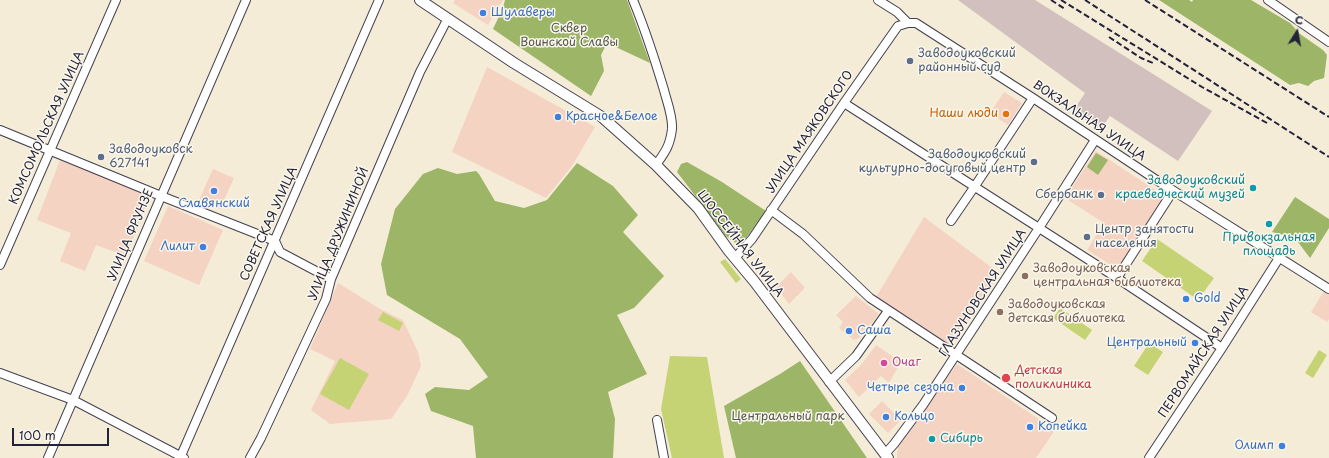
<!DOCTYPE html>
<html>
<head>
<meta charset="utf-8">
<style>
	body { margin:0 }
	#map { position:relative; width:1329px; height:458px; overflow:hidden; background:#f4ecd6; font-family:"Playpen Sans",sans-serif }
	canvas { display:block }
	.north { position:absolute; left:1277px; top:12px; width:40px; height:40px; -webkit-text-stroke:3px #fbf7ec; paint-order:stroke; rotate:11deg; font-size:11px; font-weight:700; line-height:16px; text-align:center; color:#22223b }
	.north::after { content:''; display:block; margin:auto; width:14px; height:18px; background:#22223b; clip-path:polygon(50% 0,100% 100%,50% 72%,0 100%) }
	.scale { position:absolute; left:12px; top:428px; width:97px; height:18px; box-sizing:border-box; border:2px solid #22223b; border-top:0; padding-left:5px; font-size:12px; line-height:14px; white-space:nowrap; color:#22223b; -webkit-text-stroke:3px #fbf7ec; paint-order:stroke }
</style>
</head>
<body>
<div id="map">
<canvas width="1329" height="458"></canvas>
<div class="north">С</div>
<div class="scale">100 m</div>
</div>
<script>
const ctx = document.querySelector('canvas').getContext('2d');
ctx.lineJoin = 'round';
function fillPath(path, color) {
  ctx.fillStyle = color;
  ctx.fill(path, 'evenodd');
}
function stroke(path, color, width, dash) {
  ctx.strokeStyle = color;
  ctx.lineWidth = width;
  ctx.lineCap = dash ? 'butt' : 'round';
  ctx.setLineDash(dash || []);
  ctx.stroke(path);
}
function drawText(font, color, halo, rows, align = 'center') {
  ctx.font = font + ' "Playpen Sans",sans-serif';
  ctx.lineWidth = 3;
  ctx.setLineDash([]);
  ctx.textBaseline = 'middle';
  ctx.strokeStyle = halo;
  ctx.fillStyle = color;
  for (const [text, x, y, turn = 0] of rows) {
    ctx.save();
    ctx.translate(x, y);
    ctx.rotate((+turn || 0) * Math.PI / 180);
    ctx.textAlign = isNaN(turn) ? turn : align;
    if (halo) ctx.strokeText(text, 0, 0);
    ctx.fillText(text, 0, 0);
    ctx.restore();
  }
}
const built = new Path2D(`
	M455 0H503L488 25 453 3Z
	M487 67 595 127 572 166 546 198 452 152Z
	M1004 92 1022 103 1008 125 990 113Z
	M1096 151 1166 197 1119 270 1087 250 1104 223 1065 198Z
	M60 160 150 195 126 256 96 245 85 271 60 261 71 233 37 220Z
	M213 169 234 178 220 209 199 200Z
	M168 206 223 230 199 285 144 261Z
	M924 217 999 273 949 348 875 299Z
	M791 272 805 288 789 304 776 287Z
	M338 283 380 309 403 320 418 352 421 366 407 396 391 419 330 424 311 410 335 361 310 349Z
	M1324 291 1329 294V319L1327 322 1311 312Z
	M856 296 879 314 859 338 854 340 839 328 843 322 836 315Z
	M876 345 901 362 889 383 881 376 859 397 845 380 861 365Z
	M957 364 1055 430 1036 458H897L898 445Z
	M882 401 901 420 888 433 869 414Z`);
const industrial = new Path2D(`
	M958 0H1035L1212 111 1178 161 1110 116 1100 130 1073 111 1085 93Z`);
const green = new Path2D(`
	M1157 239 1214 278 1198 300 1142 261Z
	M725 259 741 279 736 283 720 262Z
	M1060 308 1092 330 1085 340 1053 318Z
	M383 312 403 323 399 331 378 320Z
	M1149 343 1163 352 1148 375 1134 366Z
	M1319 350 1327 355 1313 378 1305 373Z
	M670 356 707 357 724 458H672L661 409Z
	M340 358 369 374 349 410 320 394Z`);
const forest = new Path2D(`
	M505 0H627L650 63 607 43 601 55 604 71 591 96 493 29 503 8Z
	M1159 0H1189L1192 2 1193 0H1251L1290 23 1300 34 1323 50 1327 55 1324 78 1314 81 1308 86 1299 83 1290 85Z
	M1096 153 1108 160 1098 175 1087 167Z
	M687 162 722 182 766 211 746 238 736 243 731 240 726 236 677 172 681 164Z
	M577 163 613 186 638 215 623 232 664 276 634 308 617 315 647 374 608 392 615 419 613 458H476L473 426 431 411 425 394 435 387 469 390 488 377 460 339 387 295 381 264 395 209 423 174 438 168 457 174 476 171 479 174 495 201 524 208 547 200Z
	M1295 197 1329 219V228L1310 258 1295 238 1272 232Z
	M800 361 867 458H736L724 406 780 374Z`);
const minor = new Path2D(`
	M633 0C645 29 655 60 664 90 667 102 673 117 672 129 670 146 665 152 656 165
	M878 0 897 12 908 23H916L1033 98 1158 181 1329 289
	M1268 0 1329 42
	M844 103 1117 278 1222 348
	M0 130 161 196 275 241 280 252 331 279
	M771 210 803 234 870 298 1052 418
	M951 221 975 186 1033 98
	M735 258 752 239 844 103 898 26 908 23
	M0 265 116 0
	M1117 278 1173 191
	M0 373 73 400 184 458
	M829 382 856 356 888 311
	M657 420 664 458
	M885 454 894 444 923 405 1039 228 1095 140
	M48 458 246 0
	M180 458 379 0
	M250 458 261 438 326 299 331 279 420 72 448 18
	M1149 458 1222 348 1279 258`);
const major = new Path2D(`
	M420 0 514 63 602 117 656 165 698 208 729 251 754 281 888 458`);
const rail = new Path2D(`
	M1051 0 1065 9
	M1061 0 1202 87 1267 123
	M1085 0 1329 157
	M1145 0 1329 117
	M1109 37 1141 58 1153 63`);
const markers = [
	[483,13,4,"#3f7fe0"],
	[910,61,4,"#5c6f8a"],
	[1006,114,4,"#e8710a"],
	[558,117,4,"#3f7fe0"],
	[101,157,4,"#5c6f8a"],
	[1034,162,4,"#5c6f8a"],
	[1253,188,4,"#0f9aa8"],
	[214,191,4,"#3f7fe0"],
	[1101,195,4,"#5c6f8a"],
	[1269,224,4,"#0f9aa8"],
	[1087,237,4,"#5c6f8a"],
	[203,247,4,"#3f7fe0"],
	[1025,276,4,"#8d6e63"],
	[1186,299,4,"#3f7fe0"],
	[1000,312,4,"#8d6e63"],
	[849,331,4,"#3f7fe0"],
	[1195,343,4,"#3f7fe0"],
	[884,363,4,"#d1479c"],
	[1006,378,5,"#e0444e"],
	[962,388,4,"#3f7fe0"],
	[886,417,4,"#3f7fe0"],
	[1030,427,4,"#3f7fe0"],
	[932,439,4,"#0f9aa8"],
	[1282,446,4,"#3f7fe0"]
];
const shopNames = [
	["Шулаверы",491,13],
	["Красное&Белое",566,117],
	["Славянский",214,204,"center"],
	["Лилит",195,247,"right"],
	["Gold",1194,299],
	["Саша",857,331],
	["Центральный",1187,343,"right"],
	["Четыре сезона",954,388,"right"],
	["Кольцо",894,417],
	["Копейка",1038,427],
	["Олимп",1274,446,"right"]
];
const parkNames = [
	["Сквер",569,29],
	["Воинской Славы",569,43],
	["Центральный парк",788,417]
];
const serviceNames = [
	["Заводоуковский",918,54],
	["районный суд",918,68],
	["Заводоуковск",109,150],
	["627141",109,164],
	["Заводоуковский",1026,155,"right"],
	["культурно-досуговый центр",1026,169,"right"],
	["Сбербанк",1093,195,"right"],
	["Центр занятости",1095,230],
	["населения",1095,244]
];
const foodNames = [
	["Наши люди",998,114]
];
const streetNames = [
	["ВОКЗАЛЬНАЯ УЛИЦА",1089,121,34],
	["КОМСОМОЛЬСКАЯ УЛИЦА",47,128,-66],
	["УЛИЦА МАЯКОВСКОГО",810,132,-56],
	["СОВЕТСКАЯ УЛИЦА",269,224,-66],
	["УЛИЦА ДРУЖИНИНОЙ",339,234,-68],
	["УЛИЦА ФРУНЗЕ",131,235,-67],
	["ШОССЕЙНАЯ УЛИЦА",740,244,52],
	["ГЛАЗУНОВСКАЯ УЛИЦА",983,293,-57],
	["ПЕРВОМАЙСКАЯ УЛИЦА",1204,352,-57]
];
const cultureNames = [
	["Заводоуковский",1245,181],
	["краеведческий музей",1245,195],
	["Привокзальная",1269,238,"center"],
	["площадь",1269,252,"center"],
	["Сибирь",940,439,"left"]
];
const educationNames = [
	["Заводоуковская",1033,269],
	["центральная библиотека",1033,283],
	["Заводоуковская",1008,305],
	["детская библиотека",1008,319]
];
const hotelNames = [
	["Очаг",892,363]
];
const healthNames = [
	["Детская",1015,371],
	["поликлиника",1015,385]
];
fillPath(built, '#f5d3c2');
fillPath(industrial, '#d1c0bd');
fillPath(green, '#c5d374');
fillPath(forest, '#9cb566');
stroke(minor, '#424052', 10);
stroke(major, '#424052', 12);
stroke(minor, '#fff', 8);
stroke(major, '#fff', 10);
stroke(rail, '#22223b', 2, [6, 3]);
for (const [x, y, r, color] of markers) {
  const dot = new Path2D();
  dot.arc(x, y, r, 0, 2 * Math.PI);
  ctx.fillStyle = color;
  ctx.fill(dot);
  stroke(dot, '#fbf7ec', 1.5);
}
drawText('12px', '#366cbe', '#fbf7ec', shopNames, 'left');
drawText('12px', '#53574c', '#fbf7ec', parkNames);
drawText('12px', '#4e5e75', '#fbf7ec', serviceNames, 'left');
drawText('12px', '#c56008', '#fbf7ec', foodNames, 'right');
drawText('12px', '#22223b', '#fbf7ec', streetNames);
drawText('12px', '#0d838f', '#fbf7ec', cultureNames, 'right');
drawText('12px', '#785e54', '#fbf7ec', educationNames, 'left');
drawText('12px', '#b23c85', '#fbf7ec', hotelNames, 'left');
drawText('12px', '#be3a42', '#fbf7ec', healthNames, 'left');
</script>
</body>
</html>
